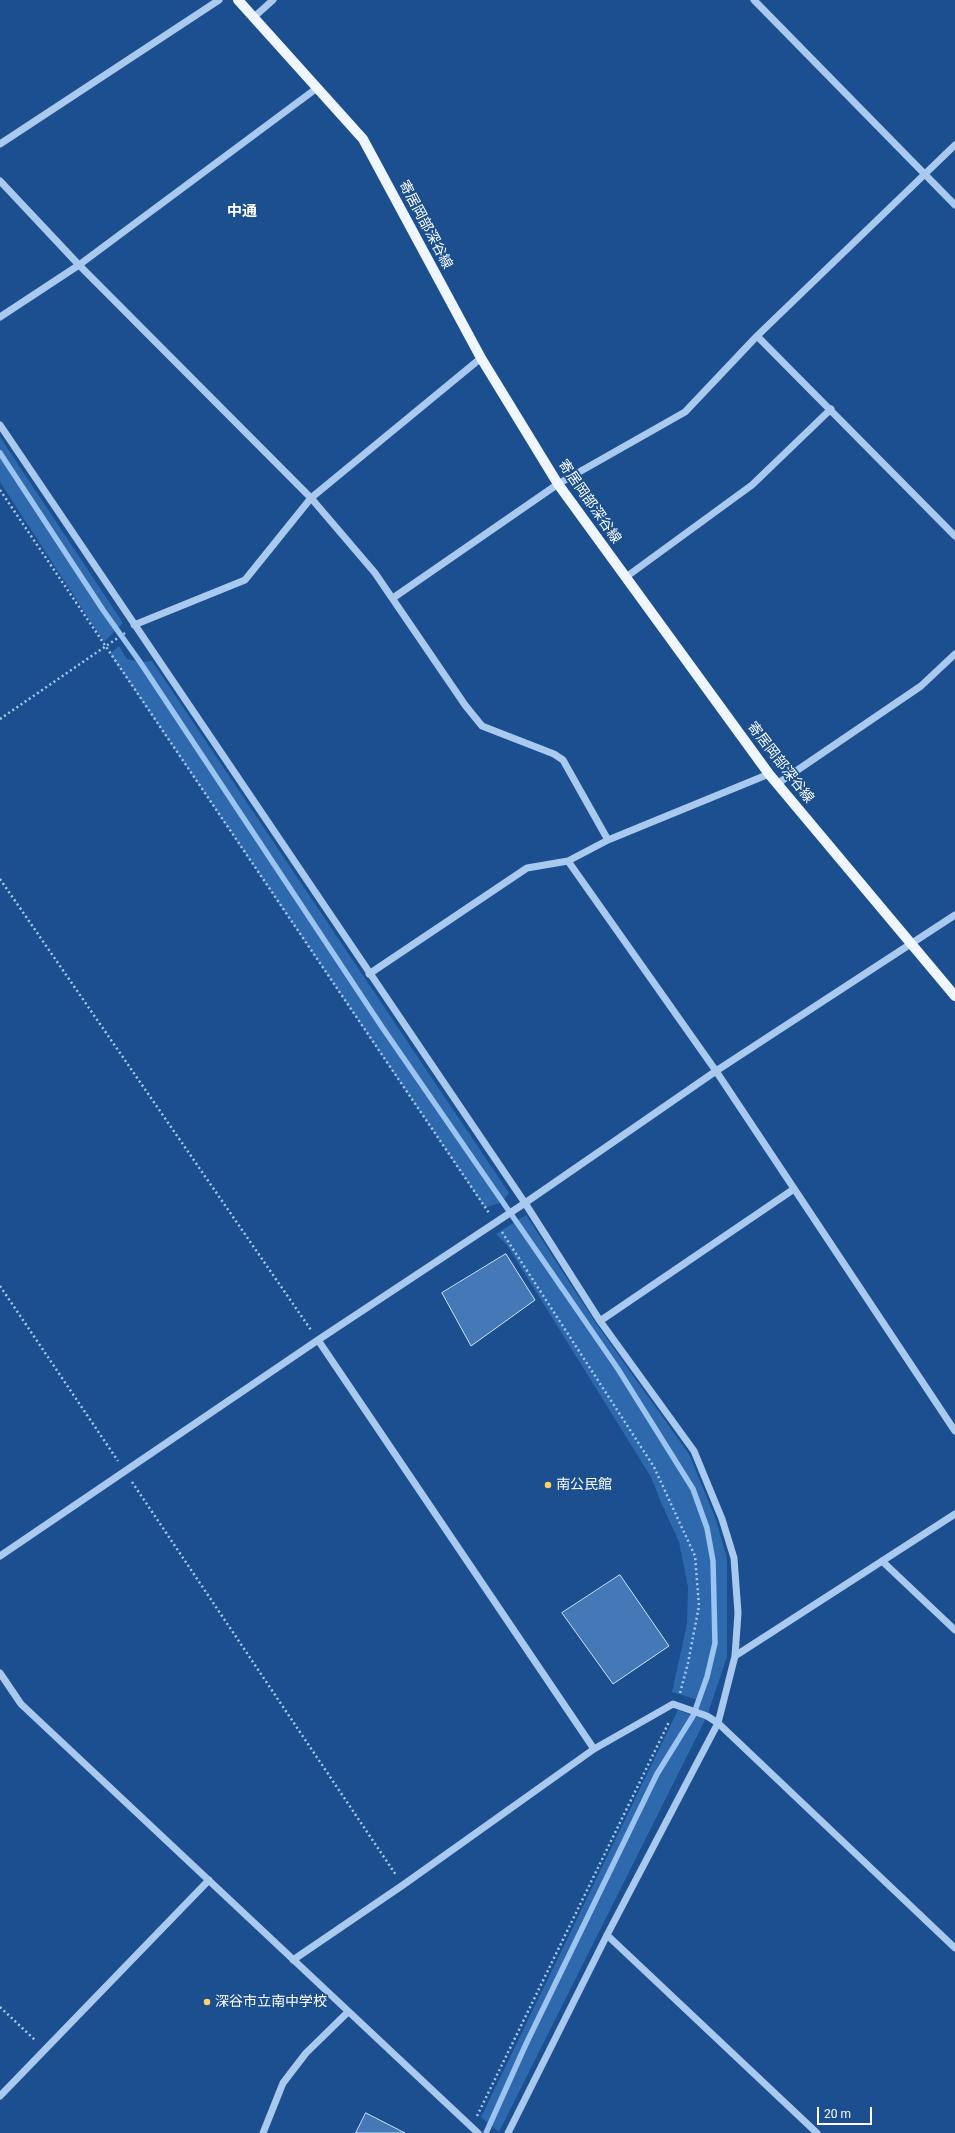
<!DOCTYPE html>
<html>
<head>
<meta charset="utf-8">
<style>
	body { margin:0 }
	#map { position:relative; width:955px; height:2133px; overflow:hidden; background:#1b4f8f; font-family:Roboto,sans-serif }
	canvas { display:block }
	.scale { position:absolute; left:817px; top:2107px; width:55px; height:18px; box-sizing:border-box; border:2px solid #fff; border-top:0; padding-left:5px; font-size:12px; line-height:14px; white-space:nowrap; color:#fff; -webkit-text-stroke:3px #1b4f8f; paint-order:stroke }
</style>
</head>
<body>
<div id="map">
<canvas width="955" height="2133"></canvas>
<div class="scale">20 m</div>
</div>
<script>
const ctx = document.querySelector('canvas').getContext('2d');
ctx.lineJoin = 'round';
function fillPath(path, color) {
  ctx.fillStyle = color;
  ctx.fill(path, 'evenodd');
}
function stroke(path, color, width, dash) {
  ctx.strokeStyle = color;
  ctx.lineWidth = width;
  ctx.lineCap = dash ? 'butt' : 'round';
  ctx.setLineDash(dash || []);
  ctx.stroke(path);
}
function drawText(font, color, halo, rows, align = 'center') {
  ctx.font = font + ' Roboto,"Noto Sans JP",sans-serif';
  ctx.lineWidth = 3.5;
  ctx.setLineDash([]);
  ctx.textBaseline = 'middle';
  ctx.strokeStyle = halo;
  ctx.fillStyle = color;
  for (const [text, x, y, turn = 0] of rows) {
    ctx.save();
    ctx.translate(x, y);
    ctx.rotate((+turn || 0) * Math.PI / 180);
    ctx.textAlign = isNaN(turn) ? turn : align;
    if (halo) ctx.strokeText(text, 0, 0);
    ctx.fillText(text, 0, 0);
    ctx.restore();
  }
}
const green = new Path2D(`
	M0 437 123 623 104 642 0 482Z
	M119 646 127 659 140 662 152 661 509 1193 502 1202 485 1208 110 654ZM327 944H328L482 1173 382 1027Z
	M526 1215 595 1322 689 1454 716 1520 727 1558V1657L707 1716 499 2132 481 2117 678 1710 693 1716 698 1700 672 1692 687 1624 688 1587 679 1542 660 1500 651 1477 507 1245 496 1234Z`);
const stream = new Path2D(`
	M0 453 103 610 140 662 382 1027 618 1369 693 1489 707 1528 713 1561 715 1643 707 1677 693 1716 657 1774 526 2044 486 2133`);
const building = new Path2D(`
	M506 1254 535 1300 471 1346 442 1293Z
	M620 1575 669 1646 613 1684 562 1613Z
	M366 2113 405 2133H356Z`);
const path = new Path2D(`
	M0 490 489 1213
	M0 719 125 633
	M0 879 311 1330
	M502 1232 654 1467 695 1556 699 1606 688 1663 680 1693
	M0 1286 118 1461
	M132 1482 396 1875
	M0 2007 36 2041
	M477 2116 669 1722`);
const minor = new Path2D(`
	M754 0 955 205
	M253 18 273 0
	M0 144 219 0
	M0 181 79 265 311 498 375 573 465 705 482 726 554 754 563 760 608 840
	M0 317 79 265 317 88
	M757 336 955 536
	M0 425 525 1203 600 1321 694 1451 722 1519 734 1558 738 1613 735 1656 718 1723 607 1935 508 2133
	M626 577 752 485 831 409
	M393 598 558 484 685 412 757 336 955 145
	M134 625 245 580 311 498 481 358
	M777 784 921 686 955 654
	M568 861 716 1071 955 1431
	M369 974 527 868 568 861 608 840 769 774
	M600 1321 794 1189
	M318 1340 594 1749
	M0 1556 318 1340 525 1203 716 1071 955 915
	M882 1561 955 1630
	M735 1656 955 1514
	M0 1673 21 1704 478 2133
	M607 1935 817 2133
	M293 1960 403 1885 594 1749 673 1704 707 1716 718 1723 955 1948
	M0 2096 209 1880
	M263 2133 283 2083 306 2053 348 2012`);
const major = new Path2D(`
	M238 0 363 139 481 358 558 484 769 774 955 996`);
const markers = [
	[548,1485,4,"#ffd166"],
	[207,2002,4,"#ffd166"]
];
const streetNames = [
	["寄居岡部深谷線",425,225,62],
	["寄居岡部深谷線",589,502,55],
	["寄居岡部深谷線",780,763,52]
];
const poiNames = [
	["南公民館",556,1485],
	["深谷市立南中学校",215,2002]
];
const neighbourhoodNames = [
	["中通",242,212]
];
fillPath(green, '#2e69ad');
stroke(stream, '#9cc4f0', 5.5);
fillPath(building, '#4478b7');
stroke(building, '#cfe3fa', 1);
stroke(path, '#a9c9ee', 2.5, [2, 3]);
stroke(minor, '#a9c9ee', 7);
stroke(major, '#f0f6ff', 10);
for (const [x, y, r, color] of markers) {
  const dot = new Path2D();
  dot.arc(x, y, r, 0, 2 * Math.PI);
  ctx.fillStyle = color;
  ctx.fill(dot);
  stroke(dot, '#1b4f8f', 1.5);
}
drawText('14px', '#fff', '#1b4f8f', streetNames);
drawText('14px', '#fff', '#1b4f8f', poiNames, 'left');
drawText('bold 15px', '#fff', '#1b4f8f', neighbourhoodNames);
</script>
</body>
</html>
